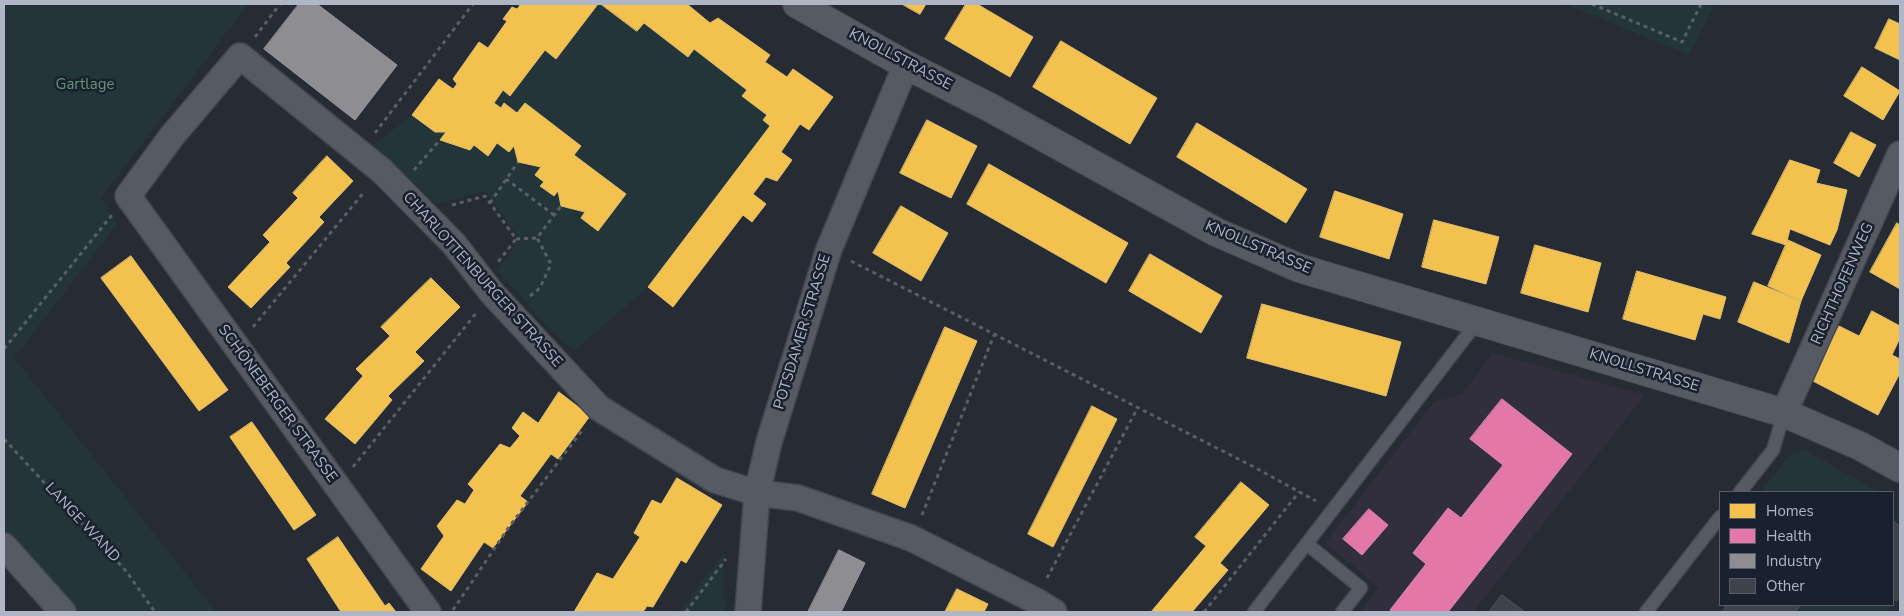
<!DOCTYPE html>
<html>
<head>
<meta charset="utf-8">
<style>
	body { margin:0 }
	#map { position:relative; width:1904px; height:616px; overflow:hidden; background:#272b33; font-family:"Nunito Sans",sans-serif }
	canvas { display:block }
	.frame { position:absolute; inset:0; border:5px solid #afb6c6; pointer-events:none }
	.legend { position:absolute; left:1719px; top:491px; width:175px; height:115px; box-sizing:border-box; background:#1a212e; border:1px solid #565d6b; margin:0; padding:6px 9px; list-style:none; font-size:15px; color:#afb6c6 }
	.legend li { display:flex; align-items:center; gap:10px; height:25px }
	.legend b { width:25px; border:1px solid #565d6b }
</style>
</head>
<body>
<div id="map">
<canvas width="1904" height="616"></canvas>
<div class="frame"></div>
<ul class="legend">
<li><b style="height:14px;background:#f2c14e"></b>Homes</li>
<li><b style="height:14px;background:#e377a8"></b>Health</li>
<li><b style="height:14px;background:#8d8d92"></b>Industry</li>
<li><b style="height:14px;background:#3e424a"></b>Other</li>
</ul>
</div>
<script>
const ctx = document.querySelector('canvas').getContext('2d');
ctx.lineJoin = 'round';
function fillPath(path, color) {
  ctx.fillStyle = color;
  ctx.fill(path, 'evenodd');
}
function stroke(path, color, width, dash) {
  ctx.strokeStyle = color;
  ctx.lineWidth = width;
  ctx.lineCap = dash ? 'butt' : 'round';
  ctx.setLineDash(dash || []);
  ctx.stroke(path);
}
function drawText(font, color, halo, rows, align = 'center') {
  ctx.font = font + ' "Nunito Sans",sans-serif';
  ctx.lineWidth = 5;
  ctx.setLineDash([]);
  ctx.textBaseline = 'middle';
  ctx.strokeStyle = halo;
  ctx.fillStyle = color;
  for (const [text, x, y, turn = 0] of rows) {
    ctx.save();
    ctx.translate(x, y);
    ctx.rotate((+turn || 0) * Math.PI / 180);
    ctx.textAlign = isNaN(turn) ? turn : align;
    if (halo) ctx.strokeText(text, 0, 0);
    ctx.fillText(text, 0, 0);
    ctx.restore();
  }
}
const medical = new Path2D(`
	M1493 353 1645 395 1473 612H1360L1379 587 1325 543 1434 402 1462 394Z`);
const green = new Path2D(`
	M4 4H248L101 198 117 224 14 358 216 612H73L4 529Z
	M598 4H601L637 31 644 23 688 56 694 49C721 70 761 91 770 126L648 287 574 351 552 332 497 270 520 239 485 191 437 204 374 145 412 115 434 131 446 132 440 140 469 150 474 145 488 155 497 143 514 146 518 162 541 167 535 175 544 182 541 187 553 196 558 191 561 206 585 212 581 218 598 230 625 194 574 155 581 146 526 104 517 113 504 104 501 108 494 103 503 90 510 96 545 50 556 58Z
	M1565 4H1715L1689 55Z
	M1805 450 1879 492H1761L1792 453Z
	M724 553 725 612H679Z
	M1893 598 1896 601 1887 612H1795L1800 605H1893Z`);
const homes = new Path2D(`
	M521 4H598L556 59 545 50 510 96 503 90 494 103 501 108 504 103 517 113 525 103 581 146 574 155 626 194 598 231 581 218 585 212 561 206 558 191 554 196 540 186 544 182 535 175 541 167 518 162 514 146 509 152 497 143 488 156 474 145 470 150 440 140 446 132H435L412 115 439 79 453 89 457 84 453 79 479 42 488 48 507 21 503 19 512 7 517 9Z
	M601 4H687L710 23 718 18 770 55 765 62 787 77 793 69 833 97 809 130 800 124 781 152 792 160 777 181 766 177 753 194 766 204 752 222 743 215 673 307 648 287 770 126 763 120 767 115 742 96 747 90 694 49 688 57 644 23 637 31Z
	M902 4H926L920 14Z
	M966 4H977L1033 37 1010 77 945 39Z
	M1889 19 1900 24V60L1875 48Z
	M1061 41 1157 98 1130 144 1033 87Z
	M1862 67 1900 91 1883 120 1844 96Z
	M927 120 977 146 951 198 900 173Z
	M1197 123 1307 189 1286 223 1177 157Z
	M1851 132 1876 145 1859 177 1834 163Z
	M327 156 353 181 319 217 324 222 286 263 290 267 251 308 228 287 270 242 263 235 298 198 293 193Z
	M1790 160 1820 170 1816 183 1847 190 1837 230 1830 245 1790 229 1786 245 1752 234Z
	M989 164 1128 243 1106 283 967 204Z
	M1335 191 1403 214 1389 259 1320 237Z
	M901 206 948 233 921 281 873 253Z
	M1434 220 1499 237 1486 284 1422 267Z
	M1897 223 1900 225V289L1870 272Z
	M1788 240 1821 255 1801 301 1768 286Z
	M1535 245 1601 263 1588 312 1521 293Z
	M1150 254 1222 296 1201 333 1129 291Z
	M131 256 228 390 199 411 101 278Z
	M1637 271 1726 297 1720 319 1703 314 1695 340 1623 319Z
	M431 278 460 307 415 352 424 361 388 396 392 400 355 444 325 419 363 376 356 369 390 336 381 327Z
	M1754 282 1801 301 1789 343 1738 322Z
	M1262 304 1401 342 1386 396 1247 358Z
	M1872 311 1900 326V338L1892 355 1900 359V373L1878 415 1811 380 1839 326 1859 336Z
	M945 327 977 341 905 508 872 494Z
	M559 392 590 416 558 459 551 454 520 496 528 502 493 548 484 542 451 591 421 569 444 536 437 526 457 500 465 504 474 490 468 484 500 444 510 448 520 436 512 428 523 412 538 423Z
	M1092 406 1117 419 1053 547 1028 534Z
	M252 422 316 515 294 530 230 437Z
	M677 478 722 505 686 563 681 560 653 607 647 606 643 612H574L597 573 613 579 640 537 634 533 652 500 661 504Z
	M1241 482 1269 505 1220 563 1228 570 1192 612H1151L1206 546 1195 537Z
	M338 537 385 606 389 603 396 612H341L307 559Z
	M957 589 988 604 984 612H945Z`);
const health = new Path2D(`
	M1502 399 1572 454 1448 612H1392L1390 610 1426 564 1413 553 1448 508 1461 518 1503 465 1470 439Z
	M1369 509 1388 525 1362 555 1343 539Z`);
const industry = new Path2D(`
	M299 4H317L397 65 355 120 264 49Z
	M839 550 865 563 841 612H808Z`);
const building = new Path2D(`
	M1893 521 1900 526V596L1896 601 1893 598Z
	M1502 595 1525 612H1489Z
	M1722 605H1800L1795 612H1722L1726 607Z`);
const path = new Path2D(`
	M1592 4 1682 42 1701 4
	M255 37 280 4
	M375 133 473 4
	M414 170 440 140
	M506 179 554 215
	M490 203 518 162
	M452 205 485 196 516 239 498 262
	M516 239 537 238 561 206
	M851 261 1252 466 1316 501
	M530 296 540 288 551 264 537 238
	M253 327 365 191
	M4 349 112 215
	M4 439 126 571 155 612
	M353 467 477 312
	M922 515 994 335
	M1047 578 1137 409
	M453 610 509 527 584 428
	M686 612 726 559
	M1204 612 1299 492`);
const service = new Path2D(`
	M1740 492 1773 450 1784 413
	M1307 544 1361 588 1342 612
	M1254 612 1478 321
	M1646 612 1720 517`);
const minor = new Path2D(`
	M1784 413 1900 154
	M4 546 63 612
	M428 612 128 196 172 136 240 56 382 171 454 244 492 293 599 408 715 480 757 493 798 498 911 538 1036 601 1054 612
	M748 612 757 493 769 442 829 249 906 65`);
const tertiary = new Path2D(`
	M797 4 906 65 989 107 1216 232 1299 268 1784 413 1860 446 1900 468`);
const streetNames = [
	["KNOLLSTRASSE",900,60,28],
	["KNOLLSTRASSE",1258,248,23],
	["CHARLOTTENBURGER STRASSE",482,280,48],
	["RICHTHOFENWEG",1843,284,-66],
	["POTSDAMER STRASSE",803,332,-73],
	["KNOLLSTRASSE",1644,371,17],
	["SCHÖNEBERGER STRASSE",277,404,54],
	["LANGE WAND",82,523,47]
];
const parkNames = [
	["Gartlage",85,85]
];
fillPath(medical, '#312f3d');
fillPath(green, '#243539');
fillPath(homes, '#f2c14e');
stroke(homes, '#debe72', 1);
fillPath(health, '#e377a8');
stroke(health, '#d38ab1', 1);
fillPath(industry, '#8d8d92');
stroke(industry, '#9799a2', 1);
fillPath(building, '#3e424a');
stroke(building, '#4e535c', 1);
stroke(service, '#44474e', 15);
stroke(minor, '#44474e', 28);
stroke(tertiary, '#44474e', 30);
stroke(path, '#5a5e65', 3, [4, 4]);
stroke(service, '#565a62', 12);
stroke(minor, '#565a62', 25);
stroke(tertiary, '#565a62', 28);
drawText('15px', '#afb6c6', '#1a212e', streetNames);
drawText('15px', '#669775', '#1a212e', parkNames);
</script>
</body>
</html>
